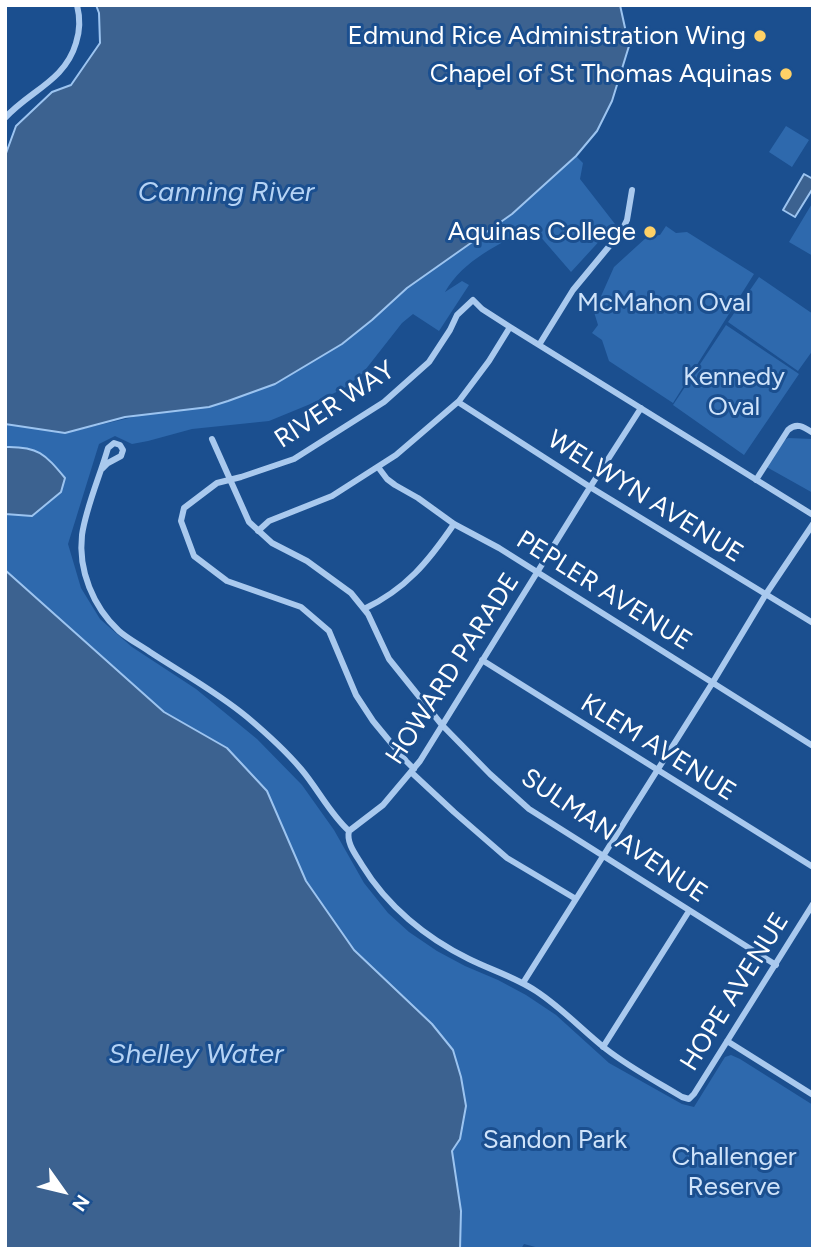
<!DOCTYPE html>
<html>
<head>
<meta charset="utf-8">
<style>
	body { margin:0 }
	#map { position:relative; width:818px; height:1254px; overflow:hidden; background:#1b4f8f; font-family:Figtree,sans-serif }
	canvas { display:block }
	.frame { position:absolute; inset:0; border:7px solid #fff; pointer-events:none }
	.north { position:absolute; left:28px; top:1156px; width:70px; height:70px; -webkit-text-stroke:5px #1b4f8f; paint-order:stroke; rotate:124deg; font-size:19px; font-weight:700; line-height:28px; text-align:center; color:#fff }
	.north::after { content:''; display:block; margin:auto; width:24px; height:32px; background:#fff; clip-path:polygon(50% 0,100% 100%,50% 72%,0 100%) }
</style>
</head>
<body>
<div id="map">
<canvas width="818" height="1254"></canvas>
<div class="frame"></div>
<div class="north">N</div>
</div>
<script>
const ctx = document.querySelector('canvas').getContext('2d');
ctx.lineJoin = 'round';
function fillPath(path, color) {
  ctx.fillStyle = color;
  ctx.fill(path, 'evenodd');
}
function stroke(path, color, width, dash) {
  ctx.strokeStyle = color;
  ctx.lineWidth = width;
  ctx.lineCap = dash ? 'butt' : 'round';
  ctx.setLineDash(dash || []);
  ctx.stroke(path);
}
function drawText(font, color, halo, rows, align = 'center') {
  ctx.font = font + ' Figtree,sans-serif';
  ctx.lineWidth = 6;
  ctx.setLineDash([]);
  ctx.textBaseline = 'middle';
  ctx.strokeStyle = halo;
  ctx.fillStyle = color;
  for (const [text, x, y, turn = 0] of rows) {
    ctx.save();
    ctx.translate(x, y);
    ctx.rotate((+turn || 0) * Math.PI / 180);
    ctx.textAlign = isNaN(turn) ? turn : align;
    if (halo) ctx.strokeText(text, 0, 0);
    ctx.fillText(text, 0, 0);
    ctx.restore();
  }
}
const green = new Path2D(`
	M786 126 809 140 792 167 769 152Z
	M576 156 583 163 580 179 615 224 571 272 532 227C501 243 463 260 445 292L462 281 469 285 439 331 413 314 402 323 362 374 343 389 308 405 269 421 192 429 148 441 132 444 115 436 99 444 68 544 81 588 100 619 132 647 196 689 257 739 302 785 334 830 364 883 388 913 409 932 437 951 465 966 498 980 526 995 556 1015 609 1063 682 1104 694 1107 725 1057 731 1055 740 1059 813 1105V1249H543L524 1244 521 1249H460L461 1211 452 1151 460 1139 387 982 354 950 306 881 267 791 227 748 164 712 5 570V424L65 433 275 384 342 344 372 320 407 288 512 214Z
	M813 202V256L789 242Z
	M666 226 676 233 687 232 754 274 673 403 609 361 602 340 592 333 598 325 594 312 614 267 648 236 660 235Z
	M759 277 813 314V350L798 371 728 322Z
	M726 325 799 374 744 455 673 405Z
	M788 438 813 439V493L763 465 774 447Z`);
const water = new Path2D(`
	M96 5H620L629 46 612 101 597 131 576 156 512 214 407 288 372 320 342 344 275 384 228 401 209 407 125 417 65 433 5 424V156L16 126 52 92 71 85 100 43 99 13Z
	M804 174 813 179V188L795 217 783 210Z
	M5 447C38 446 45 454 65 478L61 492 32 516 5 514Z
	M5 570 164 712 227 748 267 791 306 881 354 950 432 1024 453 1050 461 1077 466 1106 460 1139 452 1151 461 1211 460 1249H5Z`);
const minor = new Path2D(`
	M5 118C29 91 65 81 76 43 80 31 80 17 77 5
	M539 345 573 290 621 232 627 220 632 190
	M458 402 590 487 813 623
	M212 439 249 522 272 543 307 561 351 593 368 614 389 659 442 725 490 774 529 809 776 965
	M378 467 387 479 395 485 418 498 454 524 499 548 813 746
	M102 469 108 463 121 456 123 450 120 445 114 443 108 448C100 476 86 507 82 535 78 570 93 607 119 631 128 639 140 645 150 652 182 673 217 692 247 717 266 733 285 750 301 769 318 789 330 814 349 831 346 843 356 855 362 865 387 906 426 938 469 959 491 970 515 977 536 991 562 1008 582 1030 606 1049 629 1067 657 1082 682 1097L689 1099 694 1094 813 904
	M756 480 788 430C797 422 804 427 813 433
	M258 531 269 521 332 496 396 455 459 401 489 361 510 327
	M364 609C406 589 428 562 454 524
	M482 660 813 867
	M414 769 406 761 373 721 356 695 329 631 301 607 227 581 194 556 181 521 184 508 217 483 241 477 294 459 384 402 429 362 450 330 457 315 473 300 482 309 510 327 813 515
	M411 772 454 812 507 858 576 899
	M349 831 383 805 420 761 587 492 641 408
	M523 983 713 682 766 594 813 524
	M727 1041 813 1095
	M603 1047 689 911`);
const markers = [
	[760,36,7,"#ffd166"],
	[786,74,7,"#ffd166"],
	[650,232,7,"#ffd166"]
];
const poiNames = [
	["Edmund Rice Administration Wing",746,36],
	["Chapel of St Thomas Aquinas",772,74],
	["Aquinas College",636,232]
];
const parkNames = [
	["McMahon Oval",664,303],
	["Kennedy",734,377],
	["Oval",734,407],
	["Sandon Park",555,1140],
	["Challenger",734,1157],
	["Reserve",734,1187]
];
const streetNames = [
	["RIVER WAY",335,405,-33],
	["WELWYN AVENUE",645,497,32],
	["PEPLER AVENUE",604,591,32],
	["HOWARD PARADE",453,669,-57],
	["KLEM AVENUE",658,748,32],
	["SULMAN AVENUE",614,836,34],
	["HOPE AVENUE",735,992,-58]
];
const waterNames = [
	["Canning River",226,193],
	["Shelley Water",196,1055]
];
fillPath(green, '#2e69ad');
fillPath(water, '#3c6290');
stroke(water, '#9cc4f0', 2);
stroke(minor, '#a9c9ee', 6);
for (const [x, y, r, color] of markers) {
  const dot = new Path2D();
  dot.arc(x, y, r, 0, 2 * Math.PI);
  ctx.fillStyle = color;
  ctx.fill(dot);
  stroke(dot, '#1b4f8f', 2.5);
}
drawText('26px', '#fff', '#1b4f8f', poiNames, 'right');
drawText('26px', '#cfe3fa', '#1b4f8f', parkNames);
drawText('26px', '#fff', '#1b4f8f', streetNames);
drawText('italic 28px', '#b5d3f5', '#1b4f8f', waterNames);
</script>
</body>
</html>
